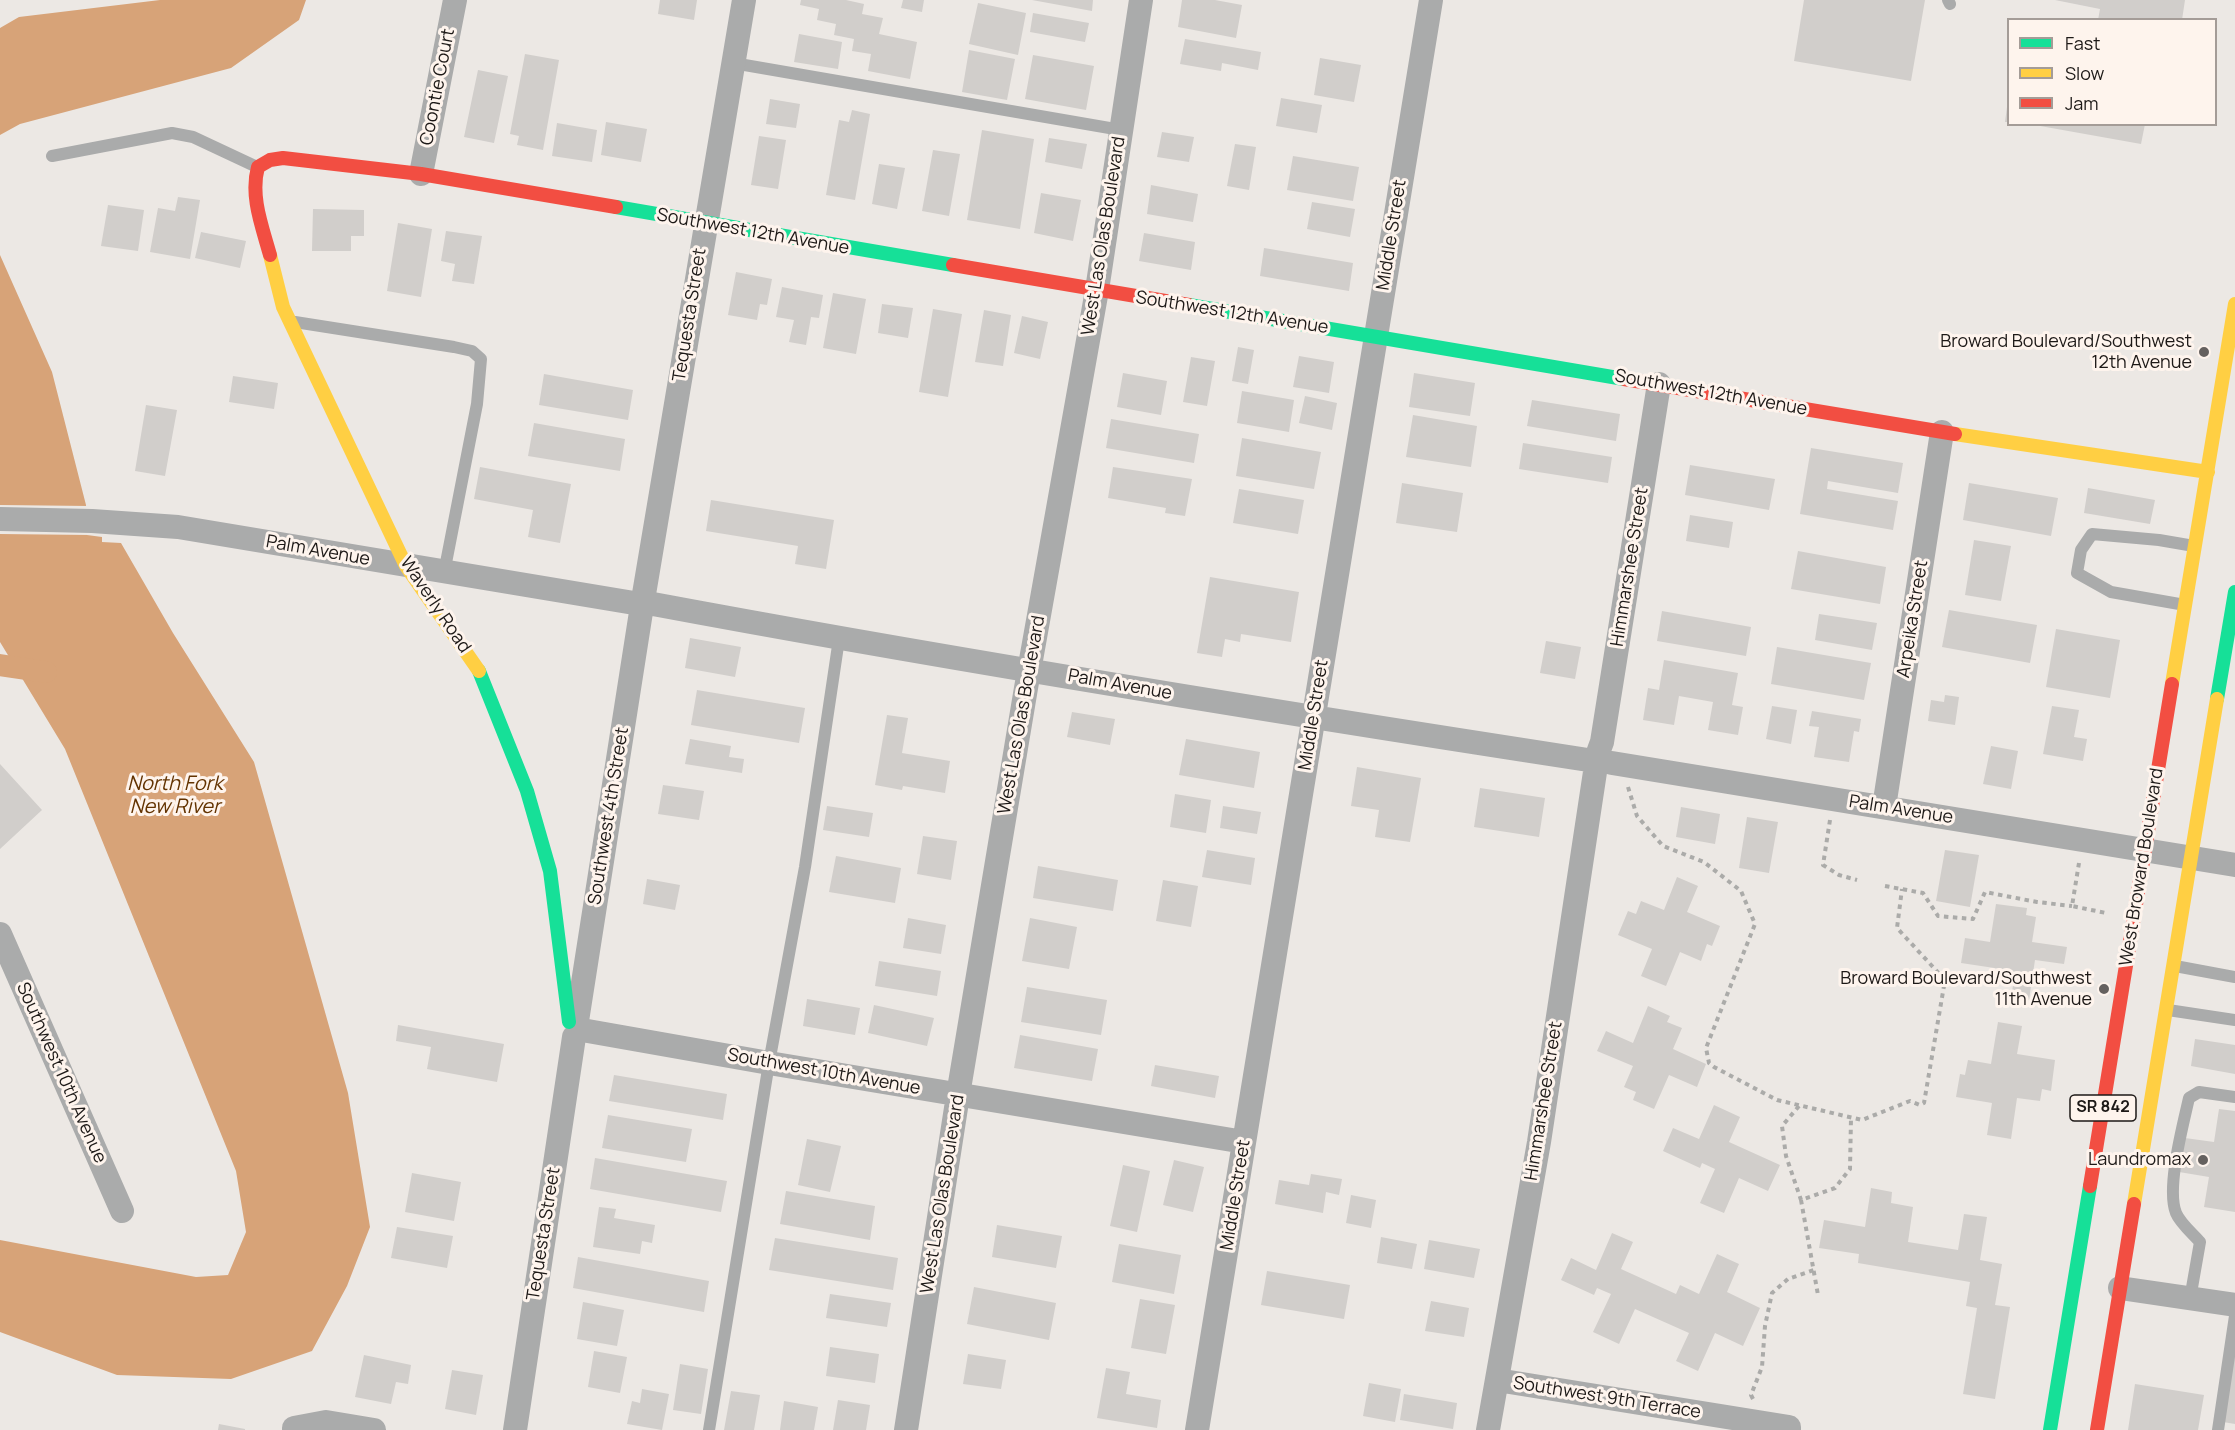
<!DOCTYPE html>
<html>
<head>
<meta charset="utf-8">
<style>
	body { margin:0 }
	#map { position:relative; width:2235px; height:1430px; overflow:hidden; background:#ece8e4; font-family:Manrope,sans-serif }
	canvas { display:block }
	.legend { position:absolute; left:2007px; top:18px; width:210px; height:108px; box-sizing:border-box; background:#fef4ed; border:2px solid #a49c97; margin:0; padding:8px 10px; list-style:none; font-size:18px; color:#1d1917 }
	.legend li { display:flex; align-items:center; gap:12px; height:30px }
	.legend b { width:30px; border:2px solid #a49c97 }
</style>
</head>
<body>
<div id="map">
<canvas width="2235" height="1430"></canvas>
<ul class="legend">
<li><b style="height:8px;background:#16e098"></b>Fast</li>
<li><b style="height:8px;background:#ffcf43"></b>Slow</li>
<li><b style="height:8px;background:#f24e42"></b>Jam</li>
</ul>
</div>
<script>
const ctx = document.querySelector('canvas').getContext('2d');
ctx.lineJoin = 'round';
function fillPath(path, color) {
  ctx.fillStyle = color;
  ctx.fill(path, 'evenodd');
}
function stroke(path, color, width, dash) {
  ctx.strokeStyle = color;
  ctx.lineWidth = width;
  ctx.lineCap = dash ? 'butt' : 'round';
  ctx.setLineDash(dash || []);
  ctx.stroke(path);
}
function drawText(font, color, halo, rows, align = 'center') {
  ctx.font = font + ' Manrope,sans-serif';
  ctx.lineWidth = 6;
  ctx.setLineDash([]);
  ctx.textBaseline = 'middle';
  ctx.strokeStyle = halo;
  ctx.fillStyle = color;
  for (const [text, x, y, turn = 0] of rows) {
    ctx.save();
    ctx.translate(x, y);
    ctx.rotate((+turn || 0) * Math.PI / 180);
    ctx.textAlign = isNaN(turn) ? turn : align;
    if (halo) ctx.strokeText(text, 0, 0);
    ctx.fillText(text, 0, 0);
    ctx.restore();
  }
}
const water = new Path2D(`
	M160 0H306L299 20 231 68 20 124 0 135V28L19 17Z
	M0 255 52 372 86 505 87 535 102 537V542L121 543 173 633 254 762 348 1093 370 1227 347 1286 312 1351 231 1379 117 1375 0 1332V1240L196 1277 228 1275 246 1232 236 1171 65 749 0 642Z`);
const pier = new Path2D(`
	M0 505 89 506 90 535 0 534Z`);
const canal = new Path2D(`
	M0 665 46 672`);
const building = new Path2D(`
	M660 0H697L694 20 658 14Z
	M801 0H846L864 4 862 14 883 18 879 34 917 42 910 79 868 71 871 54 852 51 854 39 834 35 836 24 817 20 819 9 800 5Z
	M903 0H924L922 12 901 8Z
	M1032 0H1093L1092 11Z
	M1182 0H1215L1242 5 1236 38 1178 27Z
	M1804 0H1925L1911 81 1794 61Z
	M2055 0H2185L2182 20H2098L2100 9Z
	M978 3 1026 13 1018 55 969 44Z
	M1033 13 1089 23 1085 42 1030 32Z
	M799 34 842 42 838 69 794 62Z
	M1185 39 1261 52 1258 70 1222 63 1221 71 1180 64Z
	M969 50 1015 59 1007 100 962 92Z
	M525 54 559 60 543 150 517 145 519 136 510 134Z
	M1033 55 1094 66 1086 110 1025 99Z
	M1320 58 1361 65 1354 102 1314 95Z
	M478 70 508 76 494 143 464 137Z
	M1281 98 1322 105 1317 133 1276 126Z
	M770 99 800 104 796 128 766 124Z
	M2007 107H2008V122H2005Z
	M852 110 870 114 855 200 826 195 839 120 849 122Z
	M606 122 647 129 641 162 601 155Z
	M557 123 597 130 592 162 552 156Z
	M2029 124H2145L2141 144Z
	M982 130 1034 139 1020 229 967 220Z
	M1162 132 1194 137 1189 162 1157 157Z
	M759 136 786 140 778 189 751 185Z
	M1049 138 1087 144 1082 169 1045 162Z
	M1235 144 1256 147 1249 190 1227 186Z
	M933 150 960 154 949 216 922 211Z
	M1293 156 1359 167 1353 201 1287 190Z
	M879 164 905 168 897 209 872 204Z
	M1151 185 1198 194 1193 222 1147 214Z
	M1041 193 1081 200 1073 241 1034 233Z
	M178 197 200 200 190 259 150 252 158 208 175 211Z
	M1312 202 1355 209 1350 237 1307 229Z
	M108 205 144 210 138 251 101 246Z
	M313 209 364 210V236H351V251H312Z
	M398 223 432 229 421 297 387 291Z
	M446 231 482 236 474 284 452 281 455 264 441 261Z
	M201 232 246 241 240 268 195 258Z
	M1144 233 1195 242 1191 270 1139 261Z
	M1264 248 1353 263 1349 291 1260 276Z
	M736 272 772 279 767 305 760 304 757 320 728 315Z
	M782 287 823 295 819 318 811 317 806 345 789 342 794 320 776 317Z
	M833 293 866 299 856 354 823 348Z
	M882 304 913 308 908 338 878 333Z
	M933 309 962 314 948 397 919 392Z
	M984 310 1011 315 1003 366 975 362Z
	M1022 316 1048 322 1040 359 1014 353Z
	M1238 347 1254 350 1248 384 1232 381Z
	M1299 356 1334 362 1329 393 1293 387Z
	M1191 357 1215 361 1207 406 1183 402Z
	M1123 373 1167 381 1161 415 1117 407Z
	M1414 373 1475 383 1470 416 1409 407Z
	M544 374 633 390 628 420 539 405Z
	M233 376 278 383 274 409 229 402Z
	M1242 391 1294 400 1289 432 1237 423Z
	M1305 396 1337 403 1332 430 1299 423Z
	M1532 400 1620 414 1616 441 1527 426Z
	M146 405 177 410 165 476 135 471Z
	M1413 415 1477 426 1471 467 1406 457Z
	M1111 419 1199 434 1194 463 1106 448Z
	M534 423 625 439 620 471 528 456Z
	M1242 438 1321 452 1314 489 1236 476Z
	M1523 443 1612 457 1608 483 1519 469Z
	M1811 448 1903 463 1898 493 1828 481 1827 489 1898 501 1893 530 1800 514Z
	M1690 465 1775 479 1769 510 1685 495Z
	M480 467 571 484 560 543 528 537 533 510 474 499Z
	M1113 467 1192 479 1185 516 1165 513 1166 508 1108 498Z
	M1402 483 1463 493 1457 532 1396 523Z
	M1969 483 2058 498 2051 536 1963 520Z
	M2088 488 2155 500 2150 524 2084 513Z
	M1239 489 1304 500 1298 534 1233 523Z
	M711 500 834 520 826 569 795 564 798 546 706 531Z
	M1690 515 1733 522 1729 548 1686 541Z
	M1974 540 2011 546 2001 601 1965 595Z
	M1798 551 1886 567 1880 604 1791 589Z
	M1210 577 1299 592 1291 642 1241 634 1240 642 1225 639 1222 657 1197 653Z
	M1949 610 2037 625 2030 663 1942 647Z
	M1662 611 1751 627 1746 656 1657 641Z
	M1819 614 1877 623 1872 650 1815 640Z
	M2056 629 2120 640 2110 698 2046 687Z
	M690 638 741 647 735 677 685 668Z
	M1546 641 1581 647 1575 679 1540 673Z
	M1777 647 1871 663 1864 700 1771 684Z
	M1664 660 1738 673 1732 705 1743 707 1738 735 1708 730 1713 702 1679 696 1674 725 1643 720 1648 688 1659 690Z
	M697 690 805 708 799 743 691 725Z
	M1945 695 1959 697 1955 725 1928 721 1931 700 1944 702Z
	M1772 706 1797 710 1791 744 1766 739Z
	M2052 706 2079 710 2074 737 2087 739 2083 761 2043 754Z
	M1812 711 1861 719 1859 732 1854 731 1849 762 1814 757 1819 727 1809 726Z
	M1072 712 1115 719 1110 745 1067 737Z
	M887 715 908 718 902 753 950 761 945 793 903 786 902 790 875 785Z
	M690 739 731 746 729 757 744 759 742 773 685 764Z
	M1186 739 1260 752 1254 788 1179 775Z
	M1991 746 2018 751 2011 789 1983 784Z
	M0 764 42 810 0 849Z
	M1357 767 1421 778 1410 842 1375 837 1379 810 1351 806Z
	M663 785 704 791 699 820 658 814Z
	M1480 788 1545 798 1539 837 1474 827Z
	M1175 794 1211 800 1206 833 1170 827Z
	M827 806 873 813 869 837 823 830Z
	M1223 806 1261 812 1257 834 1220 828Z
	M1681 807 1720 814 1715 844 1676 837Z
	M1747 817 1778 822 1769 873 1739 868Z
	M923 836 957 841 951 880 917 874Z
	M1207 850 1255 858 1251 885 1202 877Z
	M1945 850 1979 855 1970 907 1936 901Z
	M836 856 901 868 895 903 829 892Z
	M1038 866 1118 880 1113 911 1033 898Z
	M1677 877 1698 886 1687 912 1720 926 1712 946 1707 944 1701 961 1680 952 1666 986 1641 976 1652 949 1618 935 1628 911 1636 914 1641 901 1664 910Z
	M647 879 680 885 675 910 643 904Z
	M1163 880 1198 886 1191 927 1156 921Z
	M1996 904 2027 908 2026 915 2036 917 2032 942 2067 947 2064 964 2035 960 2029 1000 2011 997 2014 980 2000 978 2001 969 1961 963 1965 938 1990 942Z
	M908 918 946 925 941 954 903 948Z
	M1030 918 1077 927 1069 969 1022 961Z
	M879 961 941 971 937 996 875 986Z
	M1027 987 1107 1000 1101 1035 1021 1022Z
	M807 999 860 1008 855 1035 803 1026Z
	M874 1005 934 1018 927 1046 868 1033Z
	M1648 1006 1670 1016 1667 1022 1682 1028 1673 1049 1706 1064 1697 1087 1669 1075 1654 1109 1633 1100 1636 1092 1624 1087 1633 1066 1597 1051 1606 1031 1633 1043Z
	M1998 1022 2022 1026 2017 1054 2055 1060 2051 1091 2042 1089 2040 1101 2017 1098 2011 1139 1987 1135 1992 1103 1956 1097 1960 1074 1965 1075 1968 1060 1991 1064Z
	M398 1025 504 1044 497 1082 427 1069 431 1047 396 1041Z
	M1020 1035 1098 1049 1092 1081 1014 1068Z
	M2195 1039 2235 1045V1074L2191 1066Z
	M1155 1065 1219 1076 1215 1098 1151 1086Z
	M614 1075 727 1094 723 1120 609 1101Z
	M1714 1105 1740 1117 1729 1142 1780 1165 1768 1191 1739 1178 1724 1213 1700 1203 1715 1169 1702 1163 1700 1168 1663 1151 1673 1128 1699 1139Z
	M2219 1109 2235 1111V1212L2204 1207 2209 1177 2179 1172 2185 1138 2214 1142Z
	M608 1115 692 1129 686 1162 602 1148Z
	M807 1139 841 1146 830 1192 798 1185Z
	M595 1158 727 1181 721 1212 590 1189Z
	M1174 1160 1204 1167 1193 1212 1163 1205Z
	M1123 1165 1150 1171 1137 1232 1110 1226Z
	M412 1173 461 1182 454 1221 405 1212Z
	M1311 1174 1342 1179 1339 1195 1326 1192 1323 1213 1275 1204 1279 1180 1309 1185Z
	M1871 1188 1892 1192 1891 1203 1913 1207 1908 1242 1958 1250 1964 1214 1987 1217 1980 1260 2002 1264 1995 1305 2010 1307 1995 1399 1963 1394 1977 1308 1966 1306 1970 1282 1858 1263 1859 1254 1819 1248 1824 1220 1865 1227Z
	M786 1191 875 1206 870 1240 780 1224Z
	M1351 1195 1376 1200 1371 1228 1346 1223Z
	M599 1207 616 1209 614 1218 655 1225 652 1243 642 1241 640 1254 593 1247Z
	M997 1225 1062 1236 1056 1268 992 1257Z
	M397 1227 453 1236 447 1268 391 1258Z
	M1612 1233 1633 1242 1621 1269 1676 1294 1680 1285 1699 1294 1717 1254 1739 1264 1727 1292 1760 1308 1743 1346 1715 1333 1698 1371 1676 1361 1689 1333 1635 1309 1619 1344 1593 1332 1611 1294 1597 1288 1594 1295 1561 1280 1571 1258 1596 1270Z
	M1381 1237 1417 1244 1412 1269 1377 1263Z
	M775 1238 898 1258 893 1290 769 1270Z
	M1429 1240 1480 1249 1474 1278 1424 1269Z
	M1119 1244 1181 1255 1174 1294 1112 1282Z
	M578 1257 709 1281 704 1312 573 1288Z
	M1267 1271 1350 1285 1344 1319 1261 1305Z
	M974 1287 1056 1303 1049 1340 967 1324Z
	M830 1294 891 1303 887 1327 826 1318Z
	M1140 1299 1175 1305 1166 1354 1131 1348Z
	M1431 1301 1469 1308 1464 1337 1425 1331Z
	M583 1302 624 1310 617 1346 577 1339Z
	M830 1347 879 1354 875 1383 826 1376Z
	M594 1351 627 1357 620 1393 588 1387Z
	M968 1354 1006 1360 1001 1389 963 1384Z
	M364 1355 411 1365 408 1384 396 1382 391 1404 355 1397Z
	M2234 1357H2235V1424L2223 1422Z
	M680 1364 708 1369 701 1414 673 1410Z
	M1106 1368 1130 1372 1126 1394 1161 1400 1157 1428 1097 1418Z
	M452 1370 483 1375 476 1415 445 1409Z
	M1369 1383 1401 1389 1395 1422 1363 1416Z
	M2135 1384 2204 1395 2198 1430H2128Z
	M642 1389 669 1394 662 1430 627 1424 632 1401 640 1403Z
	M731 1391 760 1395 754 1430H724Z
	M1404 1394 1457 1403 1453 1429 1400 1420Z
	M838 1400 870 1405 866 1430H833Z
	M784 1401 818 1407 814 1430H780Z
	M219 1424 245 1429V1430H218Z`);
const path = new Path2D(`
	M1628 787 1637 816 1663 846 1704 862 1741 891 1755 924 1706 1048 1709 1063 1714 1067 1777 1100 1862 1120 1910 1101 1920 1105 1924 1103 1945 980 1897 928 1902 889
	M1830 820 1823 865 1839 875 1857 880
	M2079 863 2072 906 2106 913
	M1885 886 1923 893 1938 916 1973 919 1985 892 2037 902 2072 906
	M1799 1106 1782 1126 1786 1156 1801 1200 1835 1188 1850 1169 1851 1118
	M1801 1200 1818 1295
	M1753 1399 1751 1395 1762 1367 1765 1326 1772 1293 1788 1279 1814 1270`);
const lane = new Path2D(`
	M1948 0 1950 4
	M733 63 1121 130
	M52 156 172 133 193 137 257 167
	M295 322 454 347 472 351 481 359 477 404 444 573
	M2185 605 2111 592 2077 573 2081 550 2092 534 2159 540 2194 546
	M2175 966 2235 977
	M2168 1010 2235 1020
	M2190 1299 2200 1242C2193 1234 2180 1223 2176 1213 2166 1188 2183 1125 2189 1098L2199 1092 2235 1097
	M709 1430 769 1063 805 867 839 639
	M2218 1430 2235 1316`);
const street = new Path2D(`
	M421 174 455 0
	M0 519 92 521 178 527 634 603
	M644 594 744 0
	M653 604C963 662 1276 712 1588 760
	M1599 750 1602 742 1659 384
	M1612 763 2235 865
	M1884 807 1942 432
	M0 934 122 1211
	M577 1021 641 612
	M582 1030 769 1063 1244 1142
	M2120 1288 2235 1305
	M1497 1380 1789 1427V1430
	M294 1430V1428L326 1422 374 1430
	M515 1430 574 1037
	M906 1430 958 1095 1026 688 1097 290 1141 0
	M1197 1430 1431 0
	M1488 1430 1539 1142 1595 772`);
const fast = new Path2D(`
	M616 207 953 265
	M1189 305 1624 379
	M479 671 527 791 550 871 569 1022
	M2217 699 2235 592
	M2050 1430 2090 1186`);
const slow = new Path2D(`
	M270 255 283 307 406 566 479 671
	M1955 434 2208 472
	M2172 684 2235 304
	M2134 1204 2217 699`);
const jam = new Path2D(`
	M270 255C262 226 250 196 258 167L270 160 283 158 421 174 616 207
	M953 265 1189 305
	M1624 379 1955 434
	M2090 1186 2172 684
	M2097 1430 2134 1204`);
const markers = [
	[2204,352,6,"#65615f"],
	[2104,989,6,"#65615f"],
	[2203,1160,6,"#65615f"]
];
const shields = [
	[2103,1108,66]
];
const shieldNames = [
	["SR 842",2103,1108]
];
const streetNames = [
	["Coontie Court",438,87,-79],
	["Southwest 12th Avenue",753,232,10],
	["Middle Street",1392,235,-81],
	["West Las Olas Boulevard",1104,236,-81],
	["Southwest 12th Avenue",1232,313,9],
	["Tequesta Street",690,315,-81],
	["Southwest 12th Avenue",1711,393,10],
	["Palm Avenue",318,551,10],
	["Himmarshee Street",1630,567,-81],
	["Waverly Road",435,605,56],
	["Arpeika Street",1913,619,-81],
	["Palm Avenue",1120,685,10],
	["West Las Olas Boulevard",1022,715,-80],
	["Middle Street",1314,715,-81],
	["Palm Avenue",1901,810,9],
	["Southwest 4th Street",609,816,-81],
	["West Broward Boulevard",2142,867,-81],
	["Southwest 10th Avenue",824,1072,10],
	["Southwest 10th Avenue",61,1073,66],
	["Himmarshee Street",1544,1101,-81],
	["West Las Olas Boulevard",943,1194,-81],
	["Middle Street",1236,1195,-81],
	["Tequesta Street",544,1234,-81],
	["Southwest 9th Terrace",1607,1398,9]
];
const poiNames = [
	["Broward Boulevard/Southwest",2192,342],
	["12th Avenue",2192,363],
	["Broward Boulevard/Southwest",2092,979],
	["11th Avenue",2092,1000],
	["Laundromax",2191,1160]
];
const waterNames = [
	["North Fork",175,784],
	["New River",175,807]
];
fillPath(water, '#d7a378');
fillPath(pier, '#ece8e4');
stroke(canal, '#d7a378', 22);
fillPath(building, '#d1cecb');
stroke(path, '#ababa9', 4, [4.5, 4.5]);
stroke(lane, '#aaabab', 12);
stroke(street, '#aaabab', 24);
stroke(fast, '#16e098', 14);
stroke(slow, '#ffcf43', 14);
stroke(jam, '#f24e42', 14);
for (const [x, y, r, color] of markers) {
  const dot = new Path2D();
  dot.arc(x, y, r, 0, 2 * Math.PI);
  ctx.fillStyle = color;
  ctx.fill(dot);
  stroke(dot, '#fef4ed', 2);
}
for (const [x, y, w] of shields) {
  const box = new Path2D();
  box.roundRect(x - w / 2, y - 13, w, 26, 4.5);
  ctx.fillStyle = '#fef4ed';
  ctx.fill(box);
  stroke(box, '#1d1917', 1.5);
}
drawText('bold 16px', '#1d1917', null, shieldNames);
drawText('18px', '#1d1917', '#fef4ed', streetNames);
drawText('18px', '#1d1917', '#fef4ed', poiNames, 'right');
drawText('italic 20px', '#633301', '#fef4ed', waterNames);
</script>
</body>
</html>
